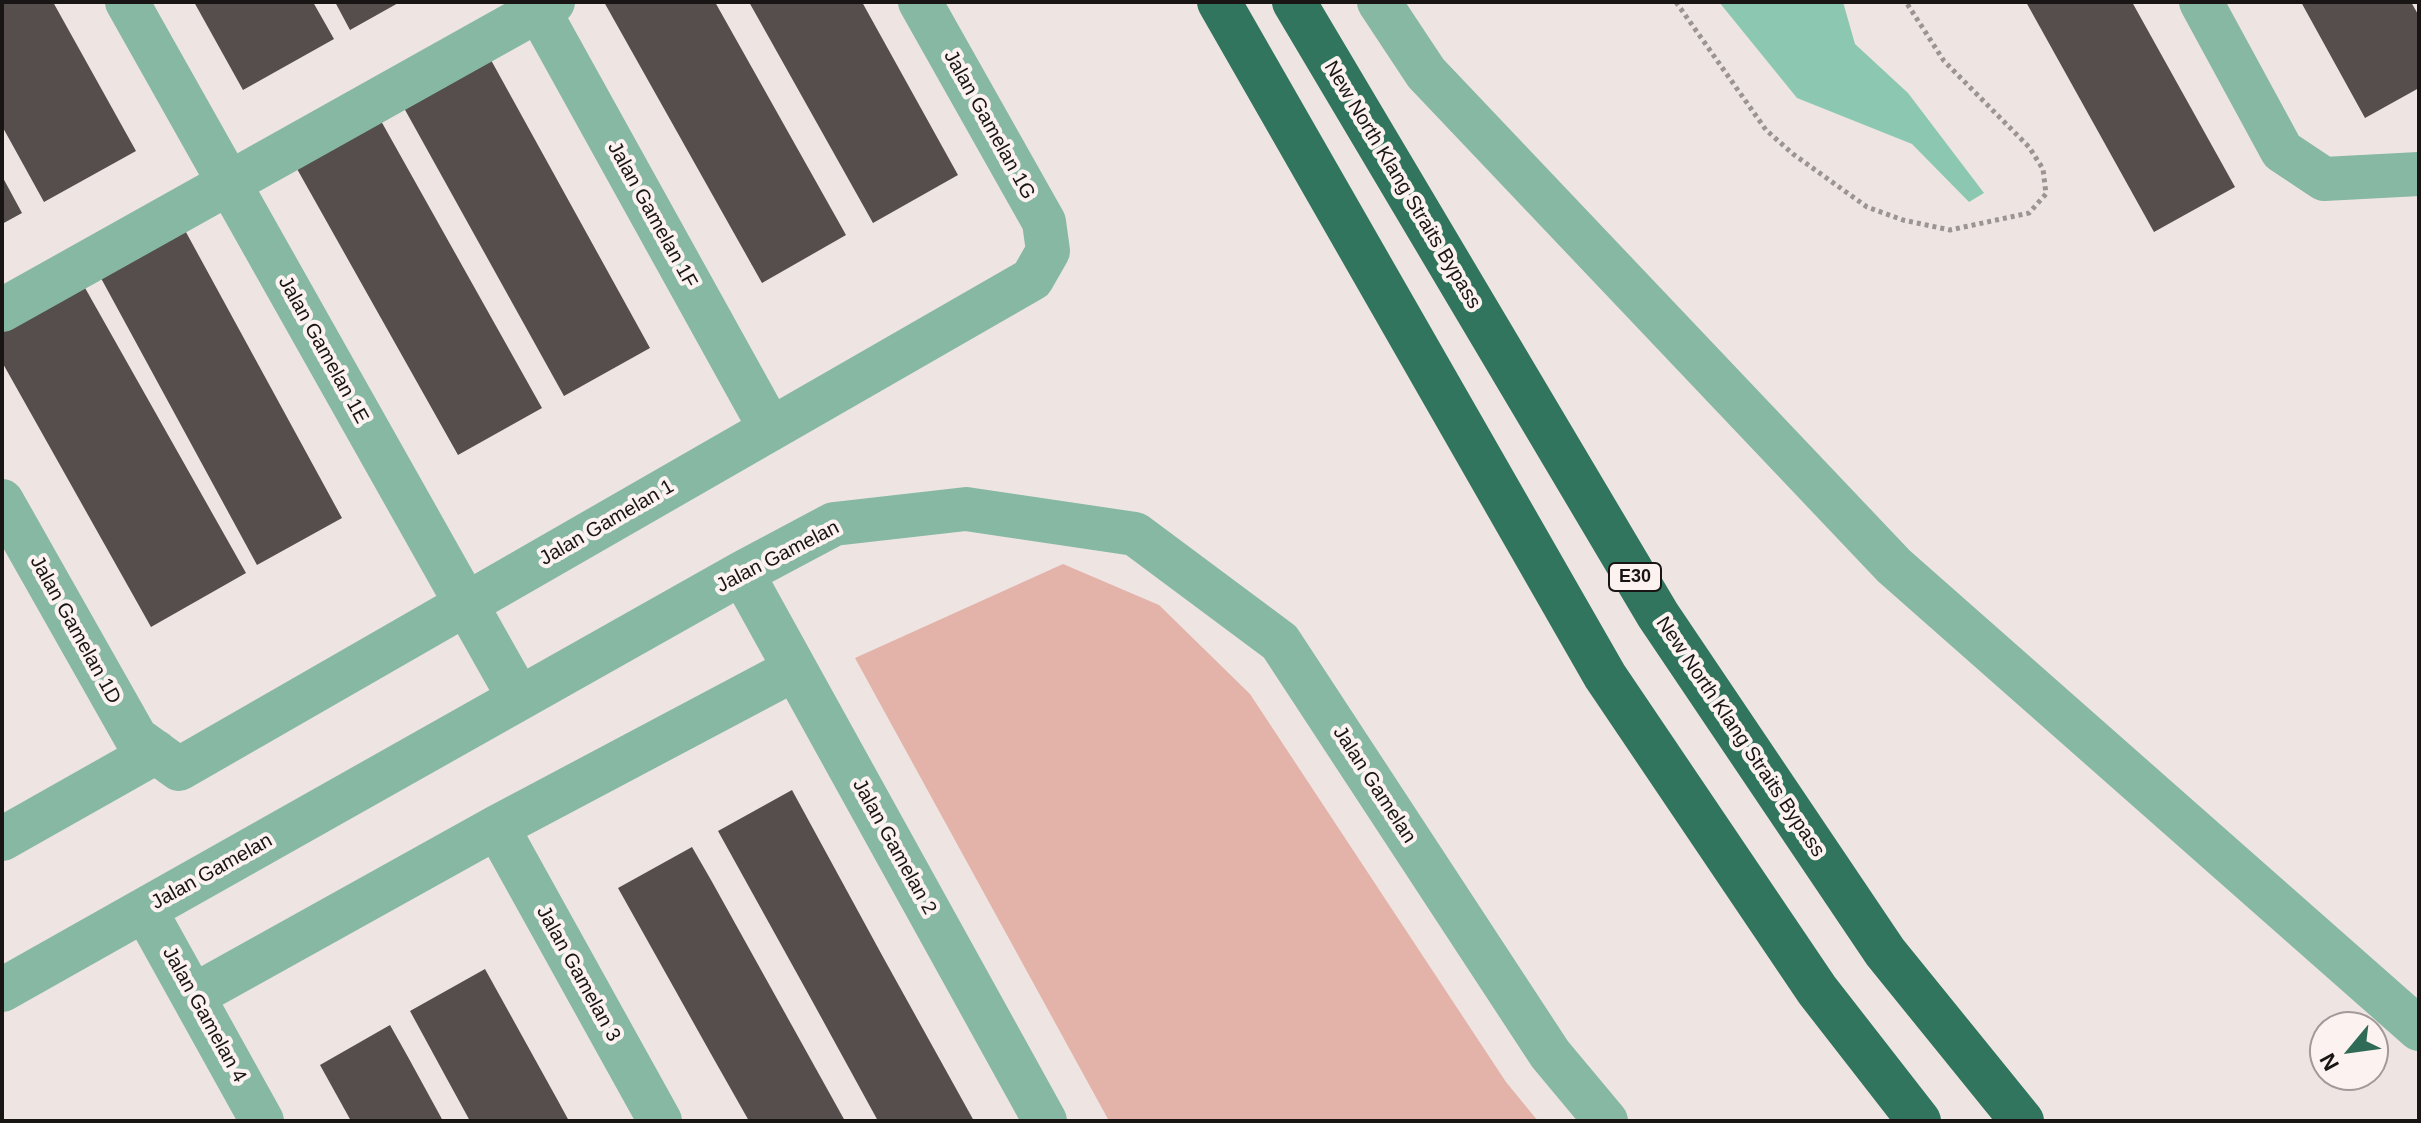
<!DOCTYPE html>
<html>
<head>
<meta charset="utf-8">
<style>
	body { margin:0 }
	#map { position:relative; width:2421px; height:1123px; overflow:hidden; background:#eee5e3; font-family:Helvetica,sans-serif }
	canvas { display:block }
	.frame { position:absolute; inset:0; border:4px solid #181514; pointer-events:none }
	.north { position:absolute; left:2309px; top:1011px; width:80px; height:80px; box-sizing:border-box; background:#fcf2f0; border:2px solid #a19a98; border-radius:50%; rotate:241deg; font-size:22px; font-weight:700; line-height:32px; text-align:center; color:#181514 }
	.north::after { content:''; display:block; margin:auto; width:28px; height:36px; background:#2f6b57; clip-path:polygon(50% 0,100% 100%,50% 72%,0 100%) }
</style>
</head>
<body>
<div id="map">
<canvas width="2421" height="1123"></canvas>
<div class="frame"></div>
<div class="north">N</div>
</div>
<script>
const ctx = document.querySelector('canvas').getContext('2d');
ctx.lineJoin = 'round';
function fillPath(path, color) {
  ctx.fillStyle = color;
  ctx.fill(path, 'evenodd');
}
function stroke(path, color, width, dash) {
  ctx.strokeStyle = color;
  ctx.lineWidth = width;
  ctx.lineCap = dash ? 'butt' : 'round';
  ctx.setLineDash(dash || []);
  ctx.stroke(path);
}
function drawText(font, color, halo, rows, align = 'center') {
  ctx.font = font + ' Helvetica,sans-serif';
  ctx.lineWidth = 8;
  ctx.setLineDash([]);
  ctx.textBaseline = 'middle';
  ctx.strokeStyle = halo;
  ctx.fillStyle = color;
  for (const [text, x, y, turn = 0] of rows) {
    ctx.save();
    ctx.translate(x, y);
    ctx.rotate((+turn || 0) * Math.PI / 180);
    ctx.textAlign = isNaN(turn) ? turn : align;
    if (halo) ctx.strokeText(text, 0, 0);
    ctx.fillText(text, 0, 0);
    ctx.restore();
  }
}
const green = new Path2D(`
	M1063 564 1159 605 1250 694 1506 1082 1538 1121H1109L855 658Z`);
const water = new Path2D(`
	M1719 2H1843L1855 44 1908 93 1984 193 1969 202 1912 144 1797 98Z`);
const building = new Path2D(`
	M2 2H53L136 151 44 202 2 126Z
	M194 2H313L334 39 243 90Z
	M335 2H400L350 30Z
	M604 2H715L846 235 762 283Z
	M749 2H862L958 175 873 223Z
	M2026 2H2132L2235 187 2154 232Z
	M2301 2H2411L2419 16V88L2365 118Z
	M486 51 650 348 564 396 399 99Z
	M376 112 542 408 458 455 292 160Z
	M2 176 22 213 2 224Z
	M181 223 342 518 257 565 96 269Z
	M80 279 246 573 151 627 2 362V323Z
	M792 790 883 957 974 1121H878L810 997 718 831Z
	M692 847 711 880 845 1121H749L711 1054 618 888Z
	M485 969 557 1099 569 1121H470L447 1079 410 1011Z
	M390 1025 408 1057 443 1121H351L320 1065Z`);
const path = new Path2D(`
	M1676 2 1766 130 1793 154 1867 207 1903 220 1950 230 2029 213 2046 194 2043 169 2029 147 1944 61 1906 2`);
const minor = new Path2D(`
	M127 2 519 698
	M534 2 770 428
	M1379 2 1426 73 1894 566 2419 1029
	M2201 2 2282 151 2324 179 2419 174
	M2 310 553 2
	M2 501 136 738 179 769 1032 279 1048 251 1044 222 920 2
	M742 573 1045 1121
	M497 827 660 1121
	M2 839 156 752
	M145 910 262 1121
	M2 990 742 573 834 524 966 509 1135 534 1280 642 1550 1054 1606 1121
	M193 996 497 827 795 669`);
const highway = new Path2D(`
	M1219 2 1605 676 1817 990 1919 1121
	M1294 2 1658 615 1885 952 2022 1121`);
const shields = [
	[1635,577,52]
];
const shieldNames = [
	["E30",1635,577]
];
const streetNames = [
	["Jalan Gamelan 1G",989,125,61],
	["New North Klang Straits Bypass",1402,185,59],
	["Jalan Gamelan 1F",652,215,61],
	["Jalan Gamelan 1E",323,350,61],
	["Jalan Gamelan 1",607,523,-30],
	["Jalan Gamelan",778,557,-27],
	["Jalan Gamelan 1D",75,630,61],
	["New North Klang Straits Bypass",1740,737,56],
	["Jalan Gamelan",1374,785,57],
	["Jalan Gamelan 2",894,847,61],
	["Jalan Gamelan",212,872,-29],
	["Jalan Gamelan 3",578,974,61],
	["Jalan Gamelan 4",204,1015,61]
];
fillPath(green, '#e3b3a9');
fillPath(water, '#8cc8b1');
fillPath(building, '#554e4c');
stroke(path, '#9a9492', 5, [4, 4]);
stroke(minor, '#87b8a4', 44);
stroke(highway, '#31755e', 44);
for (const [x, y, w] of shields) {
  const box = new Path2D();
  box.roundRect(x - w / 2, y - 14, w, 28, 6);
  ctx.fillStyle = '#fcf2f0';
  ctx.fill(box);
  stroke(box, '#181514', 2);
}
drawText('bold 18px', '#181514', null, shieldNames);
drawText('20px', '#181514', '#fcf2f0', streetNames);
</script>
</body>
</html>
